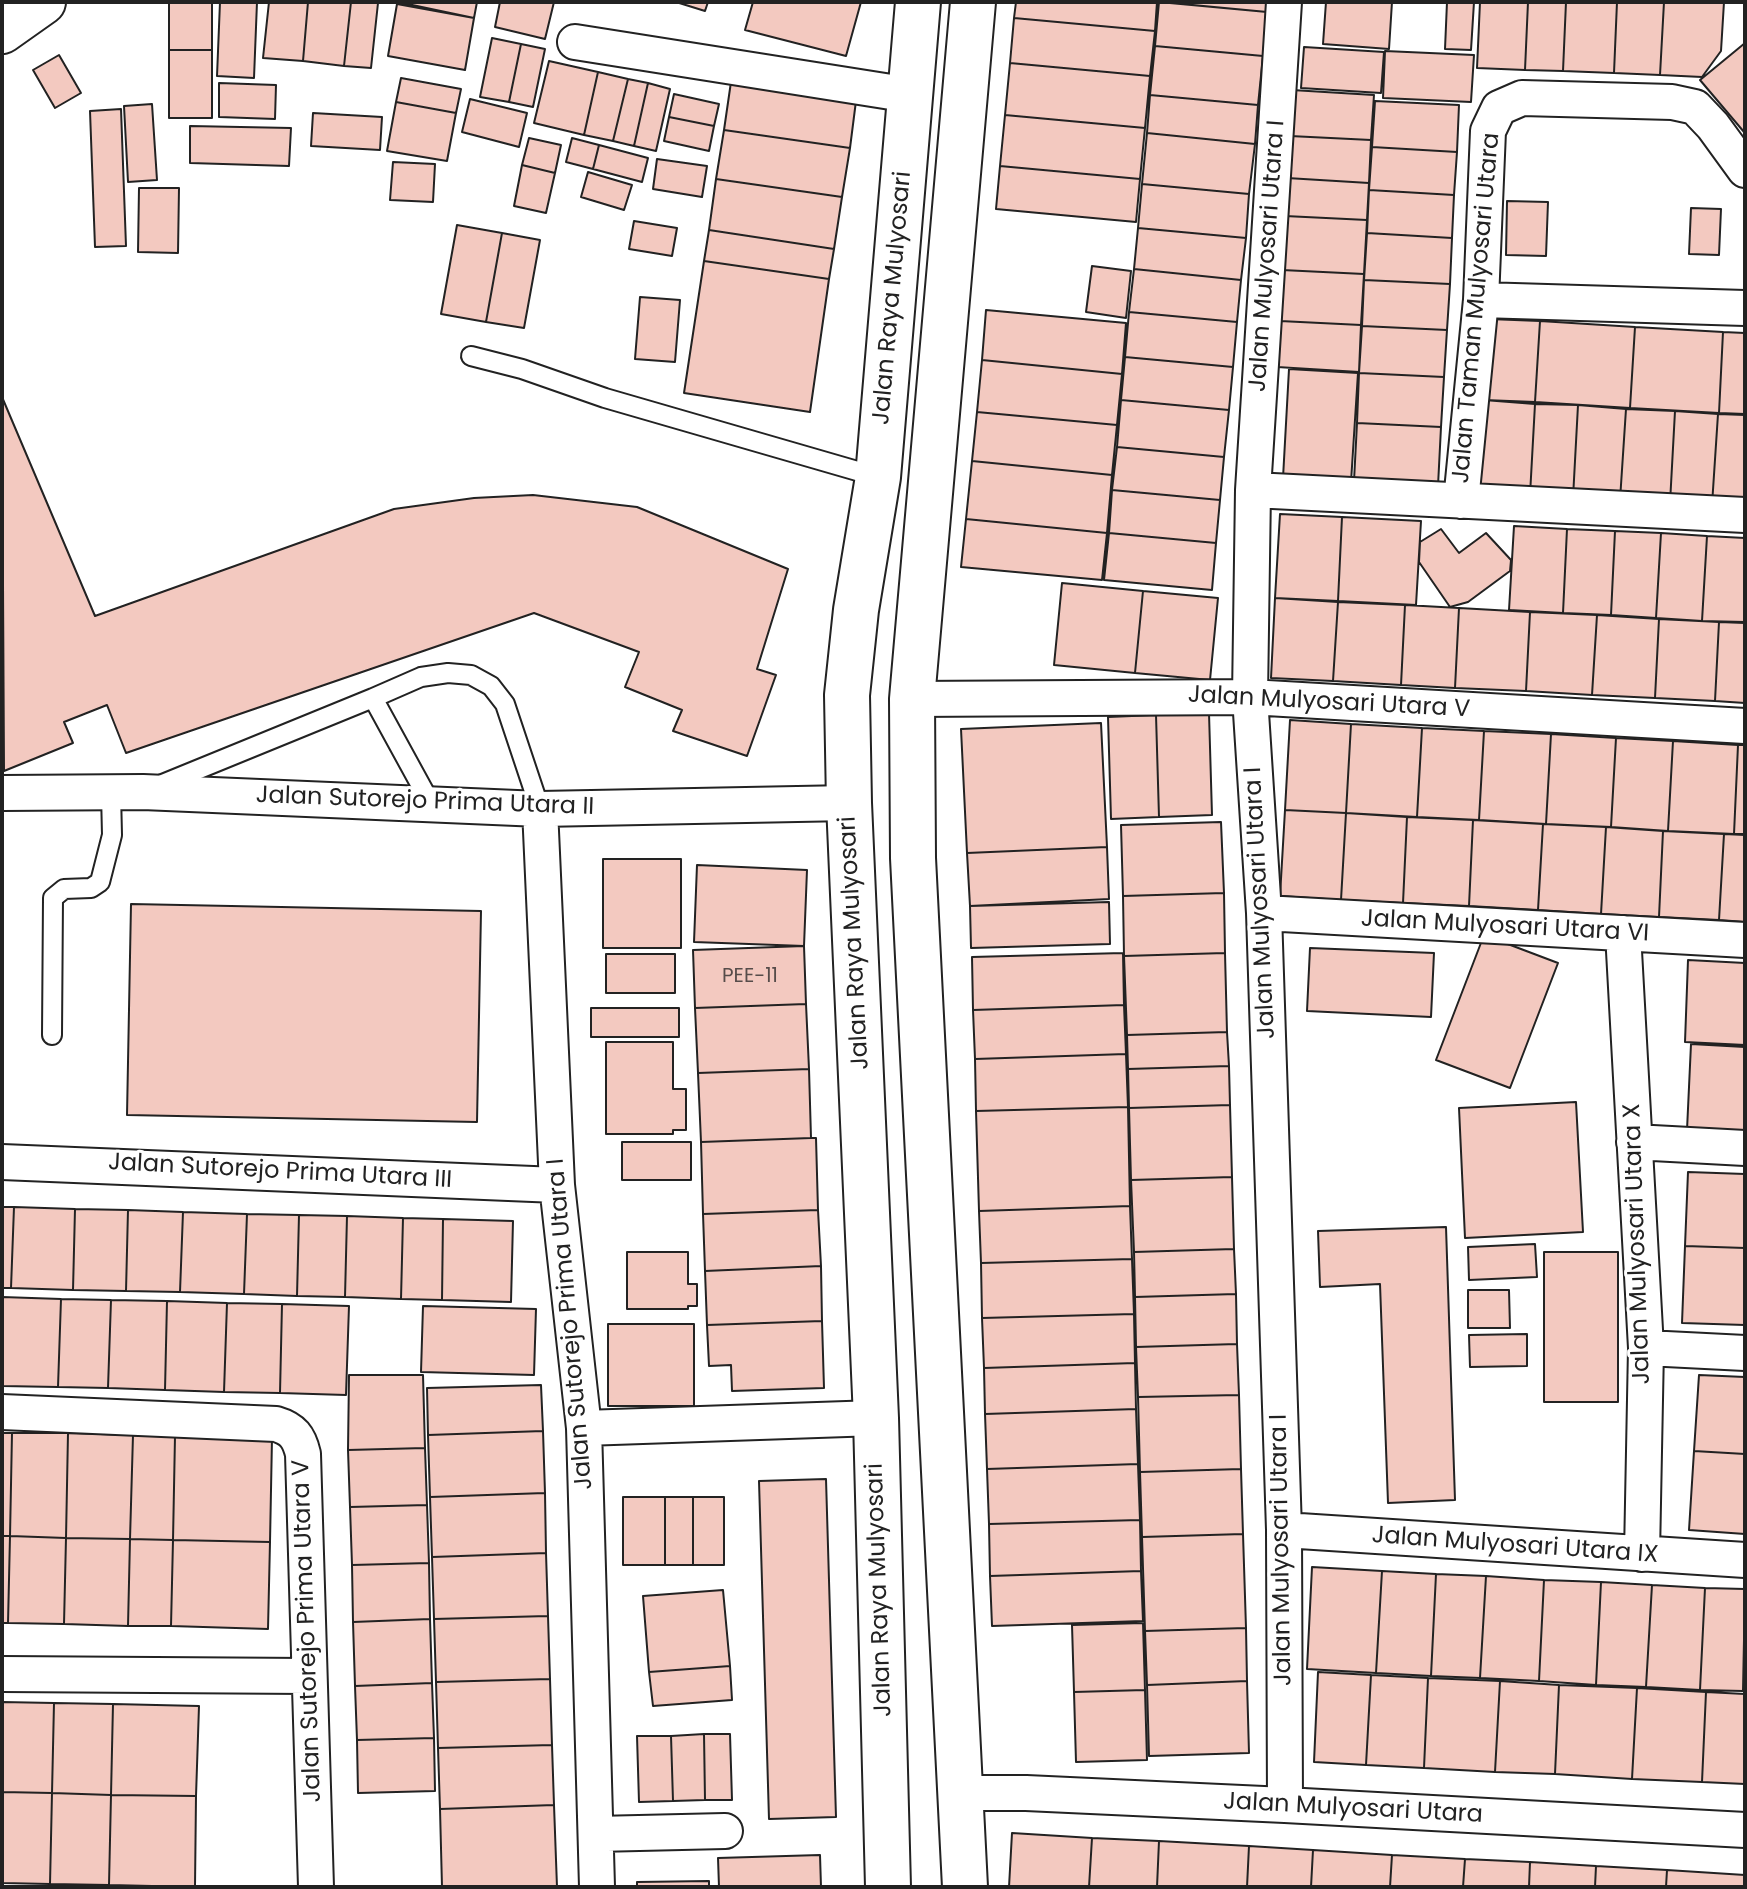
<!DOCTYPE html>
<html>
<head>
<meta charset="utf-8">
<style>
	body { margin:0 }
	#map { position:relative; width:1747px; height:1889px; overflow:hidden; background:#fff; font-family:Poppins,sans-serif }
	canvas { display:block }
	.frame { position:absolute; inset:0; border:4px solid #222; pointer-events:none }
</style>
</head>
<body>
<div id="map">
<canvas width="1747" height="1889"></canvas>
<div class="frame"></div>
</div>
<script>
const ctx = document.querySelector('canvas').getContext('2d');
ctx.lineJoin = 'round';
function fillPath(path, color) {
  ctx.fillStyle = color;
  ctx.fill(path, 'evenodd');
}
function stroke(path, color, width, dash) {
  ctx.strokeStyle = color;
  ctx.lineWidth = width;
  ctx.lineCap = dash ? 'butt' : 'round';
  ctx.setLineDash(dash || []);
  ctx.stroke(path);
}
function drawText(font, color, halo, rows, align = 'center') {
  ctx.font = font + ' Poppins,sans-serif';
  ctx.lineWidth = 6;
  ctx.setLineDash([]);
  ctx.textBaseline = 'middle';
  ctx.strokeStyle = halo;
  ctx.fillStyle = color;
  for (const [text, x, y, turn = 0] of rows) {
    ctx.save();
    ctx.translate(x, y);
    ctx.rotate((+turn || 0) * Math.PI / 180);
    ctx.textAlign = isNaN(turn) ? turn : align;
    if (halo) ctx.strokeText(text, 0, 0);
    ctx.fillText(text, 0, 0);
    ctx.restore();
  }
}
const building = new Path2D(`
	M169 2H212V50H169Z
	M220 2H257L254 78 217 76Z
	M269 2H308L303 61 263 58Z
	M308 2H351L344 66 303 61Z
	M351 2 378 3 371 68 344 66Z
	M398 2H477L474 18Z
	M500 2H554L545 39 495 27Z
	M676 2H708L705 11Z
	M753 2H861L846 56 745 30Z
	M1016 2H1157L1155 31 1014 18Z
	M1159 2 1267 12 1263 56 1155 46Z
	M1161 2H1268L1267 12Z
	M1326 2H1392L1389 49 1323 44Z
	M1447 2H1474L1471 50 1445 49Z
	M1480 2H1528L1525 70 1477 68Z
	M1528 2H1566L1563 71 1525 70Z
	M1566 2H1617L1614 73 1563 71Z
	M1617 2H1664L1660 75 1614 73Z
	M1664 2H1724L1721 51 1702 77 1660 75Z
	M397 4 474 18 465 70 388 56Z
	M1014 18 1155 31 1150 76 1010 63Z
	M492 38 521 44 509 102 480 97Z
	M1745 43V131L1744 132 1700 80Z
	M521 44 545 49 533 107 509 102Z
	M1155 46 1263 56 1258 105 1150 95Z
	M1304 47 1384 52 1381 93 1301 88Z
	M169 50H212V118H169Z
	M1385 51 1474 55 1471 102 1383 98Z
	M59 55 81 93 55 108 33 70Z
	M549 61 598 72 584 135 534 123Z
	M1010 63 1150 76 1145 128 1005 115Z
	M598 72 628 79 613 141 584 135Z
	M732 75 857 93 850 148 724 130Z
	M401 78 461 89 456 113 396 102Z
	M628 79 648 83 634 146 613 141Z
	M219 83 276 85 275 119 219 117Z
	M648 83 670 89 656 151 634 146Z
	M1292 90 1374 95 1371 140 1290 136Z
	M674 94 719 104 714 126 669 117Z
	M1150 95 1258 105 1255 144 1147 133Z
	M470 99 527 113 519 147 462 132Z
	M1375 101 1459 105 1457 152 1372 147Z
	M396 102 456 113 447 161 387 151Z
	M152 104 157 180 128 182 124 106Z
	M121 109 126 246 95 247 90 111Z
	M313 113 382 117 380 150 311 146Z
	M1005 115 1145 128 1140 179 1000 166Z
	M669 117 714 126 709 151 664 141Z
	M190 126 291 128 289 166 190 163Z
	M724 130 850 148 842 197 716 179Z
	M1147 133 1255 144 1249 194 1142 184Z
	M1290 136 1371 140 1369 183 1287 178Z
	M529 138 561 145 555 173 522 165Z
	M572 138 599 145 593 169 566 162Z
	M599 145 648 158 642 182 593 169Z
	M1372 147 1457 152 1454 195 1369 190Z
	M657 159 707 166 702 197 653 189Z
	M393 162 435 164 433 202 390 200Z
	M522 165 555 173 546 213 514 206Z
	M1000 166 1140 179 1136 222 996 209Z
	M588 172 632 185 624 210 581 197Z
	M1287 178 1369 183 1367 220 1285 216Z
	M716 179 842 197 834 249 709 230Z
	M1142 184 1249 194 1246 238 1138 228Z
	M139 188H179L178 253 138 252Z
	M1369 190 1454 195 1452 238 1367 233Z
	M1507 201 1548 202 1546 256 1506 255Z
	M1691 208 1721 209 1719 255 1689 254Z
	M1285 216 1367 220 1364 274 1282 270Z
	M634 221 677 228 672 256 629 249Z
	M457 225 502 233 486 322 441 314Z
	M1138 228 1246 238 1241 280 1134 269Z
	M709 230 834 249 829 279 704 261Z
	M502 233 540 240 524 328 486 322Z
	M1367 233 1452 238 1450 284 1364 280Z
	M704 261 829 279 810 412 684 393Z
	M1092 266 1131 271 1126 318 1086 312Z
	M1134 269 1241 280 1237 322 1129 312Z
	M1282 270 1364 274 1361 325 1280 321Z
	M1364 280 1450 284 1447 330 1362 326Z
	M640 297 680 300 675 362 635 359Z
	M986 310 1126 323 1122 374 982 360Z
	M1129 312 1237 322 1233 367 1125 357Z
	M1489 319 1540 321 1535 402 1484 400Z
	M1280 321 1361 325 1359 372 1277 367Z
	M1540 321 1635 327 1630 408 1535 402Z
	M1362 326 1447 330 1444 377 1359 373Z
	M1635 327 1723 332 1719 413 1630 408Z
	M1723 332 1745 333V414L1719 413Z
	M1125 357 1233 367 1229 410 1121 400Z
	M982 360 1122 374 1117 425 977 412Z
	M1289 369 1358 373 1351 482 1283 478Z
	M1359 373 1444 377 1441 427 1357 423Z
	M2 397 95 616 394 509 474 498 533 495 637 507 788 569 757 669 776 675 747 756 673 731 682 710 625 687 639 652 534 613 126 753 107 705 64 722 73 743 4 771Z
	M1121 400 1229 410 1224 457 1117 447Z
	M1484 400 1535 404 1530 495 1479 493Z
	M1535 404 1578 405 1573 498 1530 495Z
	M1578 405 1626 409 1620 500 1573 498Z
	M1626 409 1675 411 1670 503 1620 500Z
	M1675 411 1718 414 1712 505 1670 503Z
	M977 412 1117 425 1112 475 972 461Z
	M1718 414 1745 415V507L1712 505Z
	M1357 423 1441 427 1438 486 1354 481Z
	M1117 447 1224 457 1220 500 1112 490Z
	M972 461 1112 475 1107 533 966 519Z
	M1112 490 1220 500 1216 543 1109 533Z
	M1280 514 1342 517 1338 601 1275 598Z
	M1342 517 1421 521 1416 605 1338 601Z
	M966 519 1107 533 1102 580 961 567Z
	M1514 526 1567 529 1563 613 1509 610Z
	M1441 529 1459 553 1486 533 1511 560 1510 571 1468 602 1450 607 1419 562 1420 542Z
	M1567 529 1615 531 1611 615 1563 613Z
	M1615 531 1661 533 1656 618 1611 615Z
	M1109 533 1216 543 1212 590 1104 580Z
	M1661 533 1707 536 1702 621 1656 618Z
	M1707 536 1745 538V622L1702 621Z
	M1062 583 1143 591 1135 673 1054 665Z
	M1143 591 1218 598 1210 680 1135 673Z
	M1275 598 1338 602 1333 681 1271 678Z
	M1338 602 1405 605 1401 685 1333 681Z
	M1405 605 1459 608 1455 688 1401 685Z
	M1459 608 1530 612 1526 691 1455 688Z
	M1530 612 1597 615 1592 695 1526 691Z
	M1597 615 1659 619 1655 698 1592 695Z
	M1659 619 1719 622 1715 701 1655 698Z
	M1719 622 1745 623V703L1715 701Z
	M1209 713 1212 815 1159 817 1156 715Z
	M1156 715 1159 817 1111 819 1108 717Z
	M1290 720 1351 724 1346 813 1285 810Z
	M1101 723 1107 847 967 853 961 729Z
	M1351 724 1422 728 1417 817 1346 813Z
	M1422 728 1484 731 1479 820 1417 817Z
	M1484 731 1551 734 1546 824 1479 820Z
	M1551 734 1616 738 1611 827 1546 824Z
	M1616 738 1673 741 1668 831 1611 827Z
	M1673 741 1738 745 1734 834 1668 831Z
	M1738 745H1745V834H1734Z
	M1285 810 1346 813 1341 900 1280 896Z
	M1346 813 1407 817 1403 903 1341 900Z
	M1407 817 1473 820 1469 906 1403 903Z
	M1473 820 1543 824 1538 910 1469 906Z
	M1221 822 1224 893 1123 896 1121 825Z
	M1543 824 1606 827 1601 914 1538 910Z
	M1606 827 1663 831 1659 917 1601 914Z
	M1663 831 1724 834 1719 920 1659 917Z
	M1724 834 1745 835V922L1719 920Z
	M1107 847 1109 899 970 906 967 853Z
	M603 859H681V948H603Z
	M697 865 807 870 804 946 694 942Z
	M1224 893 1225 953 1124 956 1123 896Z
	M1109 902 1110 944 971 948 970 906Z
	M131 904 481 911 477 1122 127 1115Z
	M1484 935 1558 963 1510 1088 1436 1060Z
	M804 946 806 1004 695 1008 693 950Z
	M1310 948 1434 953 1431 1017 1307 1011Z
	M1123 953 1124 1005 973 1010 972 957Z
	M1225 953 1227 1032 1127 1035 1124 956Z
	M606 954H675V993H606Z
	M1688 960 1745 963V1045L1685 1042Z
	M806 1004 809 1069 698 1073 695 1008Z
	M1124 1005 1126 1054 975 1059 973 1010Z
	M591 1008H679V1037H591Z
	M1227 1032 1229 1066 1128 1069 1127 1035Z
	M606 1042H673V1089H686V1130H673V1134H606Z
	M1691 1044 1745 1047V1133L1687 1130Z
	M1126 1054 1128 1107 976 1111 975 1059Z
	M1229 1066 1230 1105 1129 1108 1128 1069Z
	M809 1069 811 1138 701 1142 698 1073Z
	M1576 1102 1583 1232 1465 1238 1459 1108Z
	M1230 1105 1232 1177 1131 1180 1129 1108Z
	M1128 1107 1130 1206 979 1211 976 1111Z
	M811 1138H816L818 1210 703 1214 701 1142Z
	M622 1142H691V1180H622Z
	M1688 1172 1745 1174V1248L1685 1246Z
	M1232 1177 1234 1249 1134 1252 1131 1180Z
	M1130 1206 1132 1259 981 1263 979 1211Z
	M2 1207H14L11 1288H2Z
	M14 1207 75 1209 73 1290 11 1288Z
	M75 1209 128 1210 126 1291 73 1290Z
	M128 1210 183 1212 180 1292 126 1291Z
	M818 1210 821 1266 705 1271 703 1214Z
	M183 1212 247 1214 244 1294 180 1292Z
	M247 1214 299 1215 297 1296 244 1294Z
	M299 1215 347 1216 345 1297 297 1296Z
	M347 1216 403 1218 401 1299 345 1297Z
	M403 1218 443 1219 442 1300 401 1299Z
	M443 1219 513 1221 511 1302 442 1300Z
	M1446 1227 1455 1500 1388 1503 1380 1284 1320 1287 1318 1231Z
	M1535 1244 1537 1277 1469 1280 1468 1247Z
	M1685 1246 1745 1248V1325L1682 1323Z
	M1234 1249 1236 1294 1135 1297 1134 1252Z
	M627 1252H688V1284H697V1306H688V1309H627Z
	M1544 1252H1618V1402H1544Z
	M1132 1259 1134 1314 982 1318 981 1263Z
	M821 1266 822 1321 707 1325 705 1271Z
	M1468 1290H1509L1510 1328H1468Z
	M1236 1294 1237 1344 1136 1347 1135 1297Z
	M2 1297 61 1299 58 1387 2 1386Z
	M61 1299 111 1300 108 1388 58 1387Z
	M111 1300 167 1301 165 1390 108 1388Z
	M167 1301 227 1303 224 1392 165 1390Z
	M227 1303 282 1304 280 1393 224 1392Z
	M282 1304 349 1306 346 1395 280 1393Z
	M423 1306 536 1309 534 1375 421 1372Z
	M1134 1314 1135 1363 984 1368 982 1318Z
	M822 1321 824 1388 732 1391 731 1365 709 1366 707 1325Z
	M608 1324H694V1406H608Z
	M1527 1334V1366L1470 1367 1469 1335Z
	M1237 1344 1239 1395 1138 1397 1136 1347Z
	M1135 1363 1136 1409 985 1414 984 1368Z
	M349 1375H423L425 1448 348 1450Z
	M1699 1375 1745 1377V1454L1694 1451Z
	M541 1385 543 1431 428 1435 427 1388Z
	M1239 1395 1241 1469 1140 1472 1138 1397Z
	M1136 1409 1138 1464 987 1469 985 1414Z
	M543 1431 545 1493 430 1497 428 1435Z
	M2 1433H12L10 1536H2Z
	M12 1433H68L66 1538 10 1536Z
	M68 1433 133 1435 130 1539 66 1538Z
	M133 1435 175 1436 173 1540 130 1539Z
	M175 1436 272 1438 270 1542 173 1540Z
	M425 1448 427 1505 350 1507 348 1450Z
	M1694 1451 1745 1454V1534L1689 1530Z
	M1138 1464 1140 1520 989 1524 987 1469Z
	M1241 1469 1243 1534 1142 1537 1140 1472Z
	M826 1479 836 1817 769 1819 759 1481Z
	M545 1493 546 1553 432 1557 430 1497Z
	M623 1497H665V1565H623Z
	M665 1497H693V1565H665Z
	M693 1497H724V1565H693Z
	M427 1505 429 1563 352 1565 350 1507Z
	M1140 1520 1141 1571 990 1576 989 1524Z
	M1243 1534 1246 1628 1145 1631 1142 1537Z
	M2 1536H10L8 1623H2Z
	M10 1536 66 1538 64 1624 8 1623Z
	M66 1538 130 1539 128 1626 64 1624Z
	M130 1539 173 1540 171 1626H128Z
	M173 1540 270 1542 268 1629 171 1626Z
	M546 1553 548 1616 434 1619 432 1557Z
	M429 1563 430 1619 353 1622 352 1565Z
	M1312 1567 1382 1571 1376 1673 1307 1669Z
	M1141 1571 1143 1621 992 1626 990 1576Z
	M1382 1571 1436 1574 1431 1676 1376 1673Z
	M1436 1574 1486 1576 1480 1678 1431 1676Z
	M1486 1576 1544 1580 1539 1681 1480 1678Z
	M1544 1580 1601 1582 1596 1685 1539 1681Z
	M1601 1582 1652 1585 1646 1687 1596 1685Z
	M1652 1585 1705 1588 1700 1690 1646 1687Z
	M1705 1588 1745 1589 1743 1691 1700 1690Z
	M723 1590 730 1666 649 1672 643 1596Z
	M548 1616 550 1679 436 1682 434 1619Z
	M430 1619 432 1683 355 1686 353 1622Z
	M1143 1623 1145 1690 1074 1692 1072 1625Z
	M1246 1628 1247 1681 1147 1685 1145 1631Z
	M730 1666 732 1700 653 1706 649 1672Z
	M1318 1672 1371 1675 1366 1765 1314 1762Z
	M1371 1675 1428 1678 1424 1768 1366 1765Z
	M1428 1678 1500 1681 1495 1772 1424 1768Z
	M550 1679 552 1745 438 1748 436 1682Z
	M1247 1681 1249 1753 1149 1756 1147 1685Z
	M1500 1681 1559 1685 1555 1774 1495 1772Z
	M432 1683 434 1738 357 1740 355 1686Z
	M1559 1685 1637 1688 1632 1779 1555 1774Z
	M1637 1688 1706 1692 1702 1782 1632 1779Z
	M1145 1690 1147 1760 1076 1762 1074 1692Z
	M1706 1692 1745 1694V1784L1702 1782Z
	M2 1702 54 1703 52 1793 2 1792Z
	M54 1703 113 1704 111 1795 52 1793Z
	M113 1704 199 1706 196 1796 111 1795Z
	M704 1734H730L732 1800H705Z
	M704 1734 705 1800 673 1801 671 1736Z
	M637 1736H671L673 1801 639 1802Z
	M434 1738 435 1791 358 1793 357 1740Z
	M552 1745 554 1805 440 1809 438 1748Z
	M2 1792 52 1793 50 1884 2 1883Z
	M52 1793 111 1795 109 1885 50 1884Z
	M111 1795 196 1796 195 1887 109 1885Z
	M554 1805 557 1887H442L440 1809Z
	M1012 1833 1092 1838 1089 1887H1009Z
	M1092 1838 1159 1841 1157 1887H1089Z
	M1159 1841 1249 1846 1247 1887H1157Z
	M1249 1846 1313 1850 1311 1887H1247Z
	M1313 1850 1392 1855 1390 1887H1311Z
	M820 1855 821 1887H719L718 1858Z
	M1392 1855 1465 1859 1463 1887H1390Z
	M1465 1859 1530 1862 1529 1887H1463Z
	M1530 1862 1596 1866 1595 1887H1529Z
	M1596 1866 1667 1870 1666 1887H1595Z
	M1667 1870 1745 1875 1744 1887H1666Z
	M709 1881V1887H637V1882Z`);
const service = new Path2D(`
	M471 356 522 369 605 398 878 477
	M373 698 421 677 448 673 471 675 491 686 505 704 540 809
	M160 785 373 698 431 804
	M52 1035 53 898 64 889 91 888 100 882 112 835 111 793`);
const minor = new Path2D(`
	M1284 2 1253 490 1250 697 1264 913 1284 1530 1285 1805
	M575 42 910 95
	M1481 300 1745 308
	M1253 490 1745 515
	M1461 501 1481 300 1488 131 1499 108 1522 98 1672 102 1695 107 1713 126 1745 170
	M912 699 1250 697 1745 726
	M2 793 143 792 540 809 849 803
	M540 809 557 1185 584 1428 597 1887
	M1264 913 1745 940
	M1623 933 1646 1348 1642 1554
	M1634 1142 1745 1148
	M2 1162 557 1185
	M1646 1348 1745 1353
	M2 1412 276 1424C293 1429 299 1437 303 1454L316 1887
	M584 1428 876 1418
	M1284 1530 1745 1560
	M2 1674 308 1676
	M961 1793H1026L1285 1805 1745 1830
	M596 1834 725 1831`);
const secondary = new Path2D(`
	M2 31 43 2
	M888 1887 876 1418 849 803 847 695 856 610 878 477 918 2
	M965 1887 913 858 912 699 973 2`);
const numberNames = [
	["PEE-11",750,977]
];
const streetNames = [
	["Jalan Mulyosari Utara I",1268,256,-86],
	["Jalan Raya Mulyosari",893,298,-85],
	["Jalan Taman Mulyosari Utara",1477,308,-85],
	["Jalan Mulyosari Utara V",1329,703,3],
	["Jalan Sutorejo Prima Utara II",425,802,2],
	["Jalan Mulyosari Utara I",1261,903,-93],
	["Jalan Mulyosari Utara VI",1505,927,3],
	["Jalan Raya Mulyosari",855,943,-93],
	["Jalan Sutorejo Prima Utara III",280,1172,3],
	["Jalan Mulyosari Utara X",1638,1244,-92],
	["Jalan Sutorejo Prima Utara I",571,1324,-95],
	["Jalan Mulyosari Utara IX",1515,1546,4],
	["Jalan Mulyosari Utara I",1282,1550,-91],
	["Jalan Raya Mulyosari",880,1590,-92],
	["Jalan Sutorejo Prima Utara V",308,1631,-92],
	["Jalan Mulyosari Utara",1353,1809,3]
];
fillPath(building, '#f3c9c0');
stroke(building, '#222', 2);
stroke(service, '#222', 22);
stroke(minor, '#222', 38);
stroke(secondary, '#222', 48);
stroke(service, '#fff', 18);
stroke(minor, '#fff', 34);
stroke(secondary, '#fff', 44);
drawText('20px', '#564c4a', null, numberNames);
drawText('24px', '#222', '#fff', streetNames);
</script>
</body>
</html>
